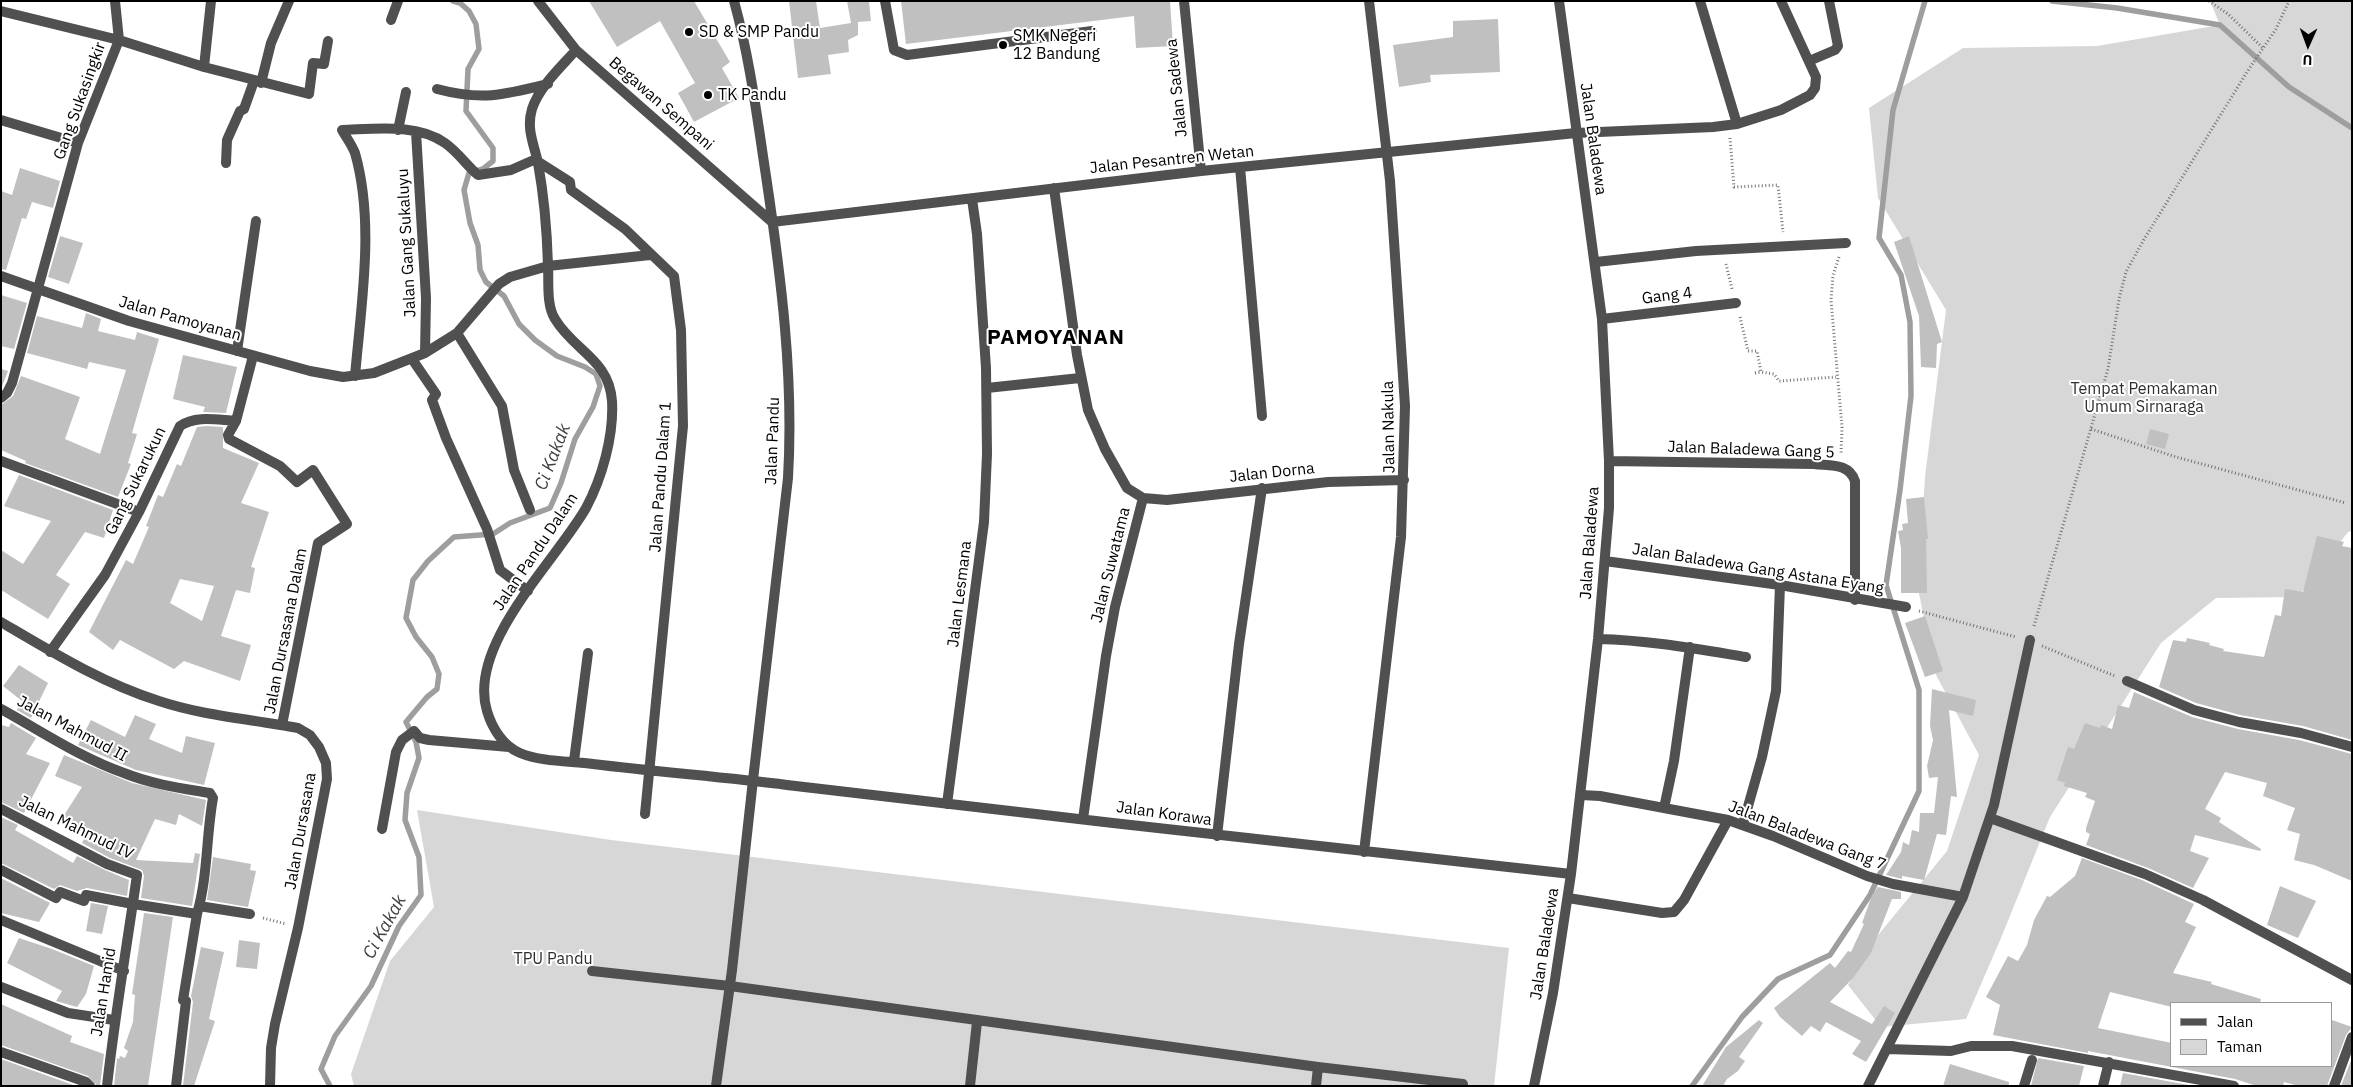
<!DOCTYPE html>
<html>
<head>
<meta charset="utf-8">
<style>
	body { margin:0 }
	#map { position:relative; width:2353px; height:1087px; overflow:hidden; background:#fff; font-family:"IBM Plex Sans",sans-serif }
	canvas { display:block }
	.frame { position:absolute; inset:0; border:2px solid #000; pointer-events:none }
	.legend { position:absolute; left:2170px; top:1002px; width:162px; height:65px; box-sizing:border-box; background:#fff; border:1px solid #999; margin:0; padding:6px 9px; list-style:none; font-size:15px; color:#000 }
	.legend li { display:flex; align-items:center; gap:10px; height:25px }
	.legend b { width:25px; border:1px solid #999 }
	.north { position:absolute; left:2283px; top:20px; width:50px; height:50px; -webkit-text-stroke:4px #fff; paint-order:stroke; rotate:182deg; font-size:14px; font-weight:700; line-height:20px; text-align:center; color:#000 }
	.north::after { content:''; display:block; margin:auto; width:18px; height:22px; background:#000; clip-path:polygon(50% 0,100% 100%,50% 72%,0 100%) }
</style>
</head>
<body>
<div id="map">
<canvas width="2353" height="1087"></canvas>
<div class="frame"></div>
<ul class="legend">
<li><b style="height:6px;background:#505050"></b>Jalan</li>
<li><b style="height:14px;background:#d7d7d7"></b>Taman</li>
</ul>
<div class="north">U</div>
</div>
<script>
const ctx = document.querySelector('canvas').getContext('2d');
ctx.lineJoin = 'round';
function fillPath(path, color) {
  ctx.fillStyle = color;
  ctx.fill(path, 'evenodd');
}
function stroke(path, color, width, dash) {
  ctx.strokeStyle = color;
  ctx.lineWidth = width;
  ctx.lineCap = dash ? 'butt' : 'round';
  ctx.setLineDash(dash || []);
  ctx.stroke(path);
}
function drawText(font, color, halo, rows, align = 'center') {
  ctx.font = font + ' "IBM Plex Sans",sans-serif';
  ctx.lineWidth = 4;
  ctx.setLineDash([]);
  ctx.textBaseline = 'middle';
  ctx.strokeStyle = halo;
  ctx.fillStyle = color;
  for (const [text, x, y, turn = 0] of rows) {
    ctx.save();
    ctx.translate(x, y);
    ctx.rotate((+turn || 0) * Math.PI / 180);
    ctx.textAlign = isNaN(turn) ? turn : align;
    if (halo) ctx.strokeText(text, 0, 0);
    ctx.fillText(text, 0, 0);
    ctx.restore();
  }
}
const green = new Path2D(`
	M2210 1H2352V531L2348 532 2298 597 2216 598 2161 643 2050 817 2001 938 1966 1019 1881 1027 1848 985 1879 934 1947 851 1979 755 1936 675 1918 589 1925 477 1946 310 1878 198 1869 108 1963 48 2097 46 2220 25Z
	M417 810 611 840 1509 948 1494 1086H354L351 1074 390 961 434 907Z`);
const stream = new Path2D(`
	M2052 1 2117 8 2220 25 2289 87 2352 128
	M330 1086 321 1069 335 1036 371 986 399 926 421 895 419 857 405 820 407 793 419 758 416 742 406 722 427 697 437 689 439 674 432 657 416 637 406 618 413 580 428 561 454 537 493 534 510 523 550 508 561 483 575 439 593 407 600 386 596 374 585 367 557 356 535 340 519 324 504 296 486 282 480 270 478 245 470 223 464 190 469 173 483 169 493 161V148L466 111 468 69 479 49 476 24 469 11 460 3 453 1
	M1692 1086 1742 1017 1778 979 1830 955 1870 895 1919 791V690L1886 585 1900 490 1911 396 1910 322 1901 275 1879 238 1893 110 1925 1`);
const building = new Path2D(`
	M589 1H694L730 62 722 68 739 98 694 122 678 93 695 83 660 21 617 47Z
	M789 1H816L820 28 851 23 847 1H869L871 21 858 22V35L848 40 849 52 828 55 831 74 798 78Z
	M901 1H1170L1173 46 1136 48 1134 16 906 44Z
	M1498 19 1500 72 1430 75 1431 82 1399 87 1393 45 1453 37V21Z
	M20 168 60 181 53 208 32 202 26 219 22 218 6 270 1 269V191L12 195Z
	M60 236 83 243 69 284 48 277Z
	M1909 236 1942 342 1937 344 1936 368 1921 367 1919 316 1894 242Z
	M1 295 27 303 14 349 1 346Z
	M86 313 101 319 98 331 135 340 137 332 159 339 132 433 137 434 128 463 131 464 118 497 25 463 26 461 1 450V405L13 396 21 376 80 397 65 439 100 454 126 370 89 362 87 369 27 353 37 316 82 328Z
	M183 355 237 367 226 413 203 412 205 407 173 399Z
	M1 369 8 371 1 389Z
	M207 426 223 427V448L259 463 241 503 269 512 251 567 255 568 250 593 236 590 221 636 251 645 240 681 184 661 174 669 120 640 113 650 89 632 126 560 133 564 149 527 146 526 158 495 163 497 177 464 181 466 197 427ZM180 579 214 586 202 621 170 603Z
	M2150 429 2169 434 2165 449 2146 444Z
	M19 475 113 510 104 538 85 532 56 575 70 584 48 619 1 590V550L23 564 51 521 4 506Z
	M1924 497 1928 539H1926L1927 593H1901V548L1898 531 1903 530 1902 524 1908 523 1906 499Z
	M2317 536 2344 542 2342 546 2352 548V740L2303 726 2240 715 2196 703 2159 687 2173 640 2186 642 2187 638 2210 643 2209 645 2224 649 2223 651 2264 657 2275 615 2281 616 2285 589 2303 592Z
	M1925 616 1943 671 1925 677 1905 623Z
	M19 665 48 683 31 718 17 710 22 701 3 686Z
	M1932 689 1976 700 1973 716 1949 710 1957 797 1951 796 1946 835 1937 834 1924 880 1902 876V879L1886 875 1901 852 1903 842 1909 845 1912 830 1919 832 1920 813H1934L1938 777 1929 778 1927 766 1933 740 1930 726Z
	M2134 692 2192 717 2238 729 2299 740 2352 754V881L2314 865 2294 860 2300 834 2287 830 2295 808 2263 796 2267 783 2225 772 2205 809 2221 818 2219 822 2261 849 2260 851 2195 835 2190 851 2209 858 2193 888 2148 868 2086 845 2090 834 2086 832V828L2095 801 2085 797 2087 793 2064 786 2065 783 2057 780 2068 747 2074 749 2085 723 2100 728 2101 725 2112 729 2118 705 2129 708Z
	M135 715 156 724 149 739 182 753 186 736 215 743 204 785 136 770 78 745 91 720 125 737Z
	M11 723 36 738 26 754 50 763 24 813 1 802V725L9 727Z
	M64 755 132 783 206 800 202 826 179 814 176 825 155 819 136 860 193 863 195 853 200 854 192 906 141 898 144 876 142 870 110 858 82 843 86 835 61 820 82 787 55 776Z
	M1 817 18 825 15 830 73 863 77 856 105 870 129 880 127 896 87 888 77 891 60 885 54 889 1 863Z
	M213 857 251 864 250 870 256 871 248 907 207 900Z
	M2082 858 2142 880 2194 904 2185 922 2196 927 2173 973 2212 982 2211 984 2261 999 2260 1003H2172V1007L2110 992 2098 1028 2172 1043V1066H2332V1020L2352 1027 2346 1035 2327 1086H2299L2284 1082 2283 1086H2257L2235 1079 2088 1051V1053L1993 1035 2000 1005 1986 997 2008 956 2018 961 2027 945 2034 920 2047 896 2050 897 2075 876Z
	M1 878 50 903 39 922 1 913Z
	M2280 886 2316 901 2298 938 2267 925Z
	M1878 887 1901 892V899H1892L1871 953 1853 978 1830 1002 1872 1024 1884 1006 1895 1013 1866 1062 1852 1054 1861 1041 1826 1022 1820 1032 1811 1026 1802 1036 1780 1017 1774 1008 1830 963 1835 968 1848 951 1851 952 1864 924 1862 923 1872 895Z
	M91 903 108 906 102 934 86 931Z
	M144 913 173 917 148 1086H114L117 1058 119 1059 120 1056 125 1058 128 1051 124 1048 133 1022 135 995 132 994Z
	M19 938 52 949 94 966 86 994 77 1007 56 1001 62 991 7 963Z
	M239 940 260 943 257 969 236 967Z
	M201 947 224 952 209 1019 215 1021 194 1086H183L193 1002 191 996Z
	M1 1004 72 1036 70 1042 104 1054 100 1086H97L88 1076 1 1045Z
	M1759 1020 1763 1023 1739 1057 1745 1061 1738 1071 1727 1079 1723 1086H1702L1726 1047Z
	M2038 1058 2084 1066 2079 1086H2031Z
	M2352 1058V1086H2341Z
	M1 1059 76 1086H1Z
	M1950 1064 2009 1082V1086H1943Z
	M2123 1073 2194 1086H2120Z`);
const path = new Path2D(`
	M2209 1 2228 14 2263 48
	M1730 138 1734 187 1778 185 1783 232
	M1839 257 1833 275 1831 300 1842 427 1841 454
	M1726 264 1732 289
	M1740 317 1748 351H1757L1761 372 1774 374 1779 381 1836 377
	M1755 373 1761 372
	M2091 429 2176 457 2346 503
	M1919 611 2016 637
	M2034 626 2108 369 2119 299 2126 272 2143 241 2247 72 2276 29 2289 1
	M2042 646 2115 676
	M263 918 286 924`);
const service = new Path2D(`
	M885 1 894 50 907 55 1092 31
	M1 870 56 898 60 892 84 901 86 895 133 904
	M592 971 730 986 1318 1067 1463 1084
	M1 987 68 1013 114 1020
	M716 1086 732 970 753 780
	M970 1086 977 1022
	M1316 1086 1318 1067`);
const minor = new Path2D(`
	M538 1 576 50 772 222
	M734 1C750 59 757 117 766 176 781 277 794 377 788 478L753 780
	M1184 1 1201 171
	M1700 1 1737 124
	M1 11 119 40 204 67 309 94 313 63 324 64 328 41
	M391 20 398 1
	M576 50C561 67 539 87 532 109 526 129 534 144 538 163 544 196 547 231 548 265 549 281 546 305 555 319 574 351 609 359 612 401 614 436 602 478 586 508 555 562 467 645 487 711 492 728 503 746 520 753 542 762 570 761 593 764 658 772 723 777 787 785 1048 816 1310 846 1571 874
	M1809 61 1835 50 1838 46 1829 1
	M204 67 211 1
	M261 83 271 43 289 1
	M437 89C482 101 504 95 548 84
	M1 120 78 143
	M398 130 406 92
	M416 132 426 298 425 353
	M537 161 570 182 571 190 625 229 674 276 681 330 683 426 645 814
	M226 163 227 140 240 111 244 109 254 81
	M1240 167 1262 416
	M1054 188 1077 355 1088 410 1105 449 1127 488 1143 498 1167 500 1328 482 1404 480
	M772 222 1201 171 1576 133 1713 127 1737 124 1781 110 1810 95 1815 88 1816 77 1781 1
	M1596 262 1696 251 1846 243
	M1 276 129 321 310 371 343 377 374 373 425 353 457 333 499 284 510 277 548 266 650 255
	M1602 319 1736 303
	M457 333 502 406 514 470 530 510
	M237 351 256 221
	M253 356 236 421 228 435 229 439 280 466 297 482 313 470 347 524 318 543 282 725
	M412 359 436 394 432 400 446 438 487 529 500 570 528 591
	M355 376C361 305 375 223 355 153 352 145 346 137 342 130 374 129 417 123 445 143 459 153 466 165 478 175L511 170 536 159
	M987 388 1080 378
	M1 398 7 393 12 383 78 143 119 40 115 1
	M1 461 139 512
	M1609 461 1814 464C1831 466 1849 463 1855 481V600
	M1605 561 1780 585 1906 607
	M1 622C52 652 102 683 159 701 204 716 251 719 298 728L310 735 319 747 326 763 327 779 298 928 275 1024 271 1048 270 1086
	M1598 639C1648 640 1697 649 1746 657
	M50 652 105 575 139 512 180 426C196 415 217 420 236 421
	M2127 681 2194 710 2239 722 2301 733 2352 747
	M1 709C41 731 81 758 124 773 151 784 180 788 210 793L213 798C206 837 208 876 197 914L133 904
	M574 761 588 653
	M1581 795 1600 796 1728 820 1773 836 1867 876 1893 884 1963 897
	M947 804 984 522 987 454 986 368 977 234 972 199
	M1664 808 1674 761 1690 647
	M1 809 107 864 137 875C127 945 115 1015 107 1086
	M1990 818 2145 874 2203 900 2352 980
	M1083 819 1106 656 1115 607 1143 498
	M1743 824 1762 757 1776 691 1780 585
	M382 829 396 752 402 740 414 731 420 738 429 740 509 747
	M1217 836 1239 644 1262 488
	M1364 852 1401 537 1405 406 1390 181 1369 1
	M1568 898 1662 913 1674 912 1684 900 1728 820
	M199 906 250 914
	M1 920 124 971
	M1887 1049 1951 1051 1971 1046H2012L2234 1086
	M1 1052 86 1082 90 1086
	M176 1086 186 1001 183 1000 197 914
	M1534 1086 1553 993 1571 874 1598 639 1609 508V461L1602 319 1559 1
	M1868 1086 1963 897 1994 805 2030 640
	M2024 1086 2032 1060
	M2103 1086 2109 1062
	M2334 1086 2352 1037`);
const markers = [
	[689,32,5,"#000"],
	[1003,45,5,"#000"],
	[708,95,5,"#000"]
];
const poiNames = [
	["SD & SMP Pandu",699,32],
	["SMK Negeri",1013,36],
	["12 Bandung",1013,54],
	["TK Pandu",718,95]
];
const streetNames = [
	["Jalan Sadewa",1177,88,-96],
	["Gang Sukasingkir",80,101,-70],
	["Begawan Sempani",661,104,41],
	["Jalan Baladewa",1593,139,82],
	["Jalan Pesantren Wetan",1172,160,-6],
	["Jalan Gang Sukaluyu",407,243,-93],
	["Gang 4",1667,296,-7],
	["Jalan Pamoyanan",180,319,16],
	["Jalan Nakula",1389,427,-91],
	["Jalan Pandu",773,441,-88],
	["Jalan Baladewa Gang 5",1751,450,2],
	["Jalan Dorna",1272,473,-6],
	["Jalan Pandu Dalam 1",661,477,-86],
	["Gang Sukarukun",136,481,-64],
	["Jalan Baladewa",1590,543,-86],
	["Jalan Pandu Dalam",536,552,-56],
	["Jalan Suwatama",1111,565,-76],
	["Jalan Baladewa Gang Astana Eyang",1758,569,9],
	["Jalan Lesmana",960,594,-83],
	["Jalan Dursasana Dalam",286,631,-79],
	["Jalan Mahmud II",72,729,28],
	["Jalan Korawa",1164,814,8],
	["Jalan Mahmud IV",76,828,26],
	["Jalan Dursasana",301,831,-80],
	["Jalan Baladewa Gang 7",1807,836,21],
	["Jalan Baladewa",1545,944,-81],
	["Jalan Hamid",104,992,-81]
];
const parkNames = [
	["Tempat Pemakaman",2144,389],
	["Umum Sirnaraga",2144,407],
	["TPU Pandu",553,959]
];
const waterNames = [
	["Ci Kakak",553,457,-69],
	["Ci Kakak",385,927,-61]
];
const districtNames = [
	["PAMOYANAN",1056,338]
];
fillPath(green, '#d7d7d7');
stroke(stream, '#9e9e9e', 5.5);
fillPath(building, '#c0c0c0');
stroke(path, '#727272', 3, [1, 2.5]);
stroke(service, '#505050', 10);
stroke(minor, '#505050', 10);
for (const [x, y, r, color] of markers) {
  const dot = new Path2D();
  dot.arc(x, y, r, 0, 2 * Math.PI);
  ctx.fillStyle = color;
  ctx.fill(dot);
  stroke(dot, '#fff', 2);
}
drawText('16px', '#000', '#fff', poiNames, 'left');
drawText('16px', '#000', '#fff', streetNames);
drawText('16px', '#2e2e2e', '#fff', parkNames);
drawText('italic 18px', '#3f3f3f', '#fff', waterNames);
ctx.letterSpacing = '1px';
drawText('bold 21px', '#000', '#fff', districtNames);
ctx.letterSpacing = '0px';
</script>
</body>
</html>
